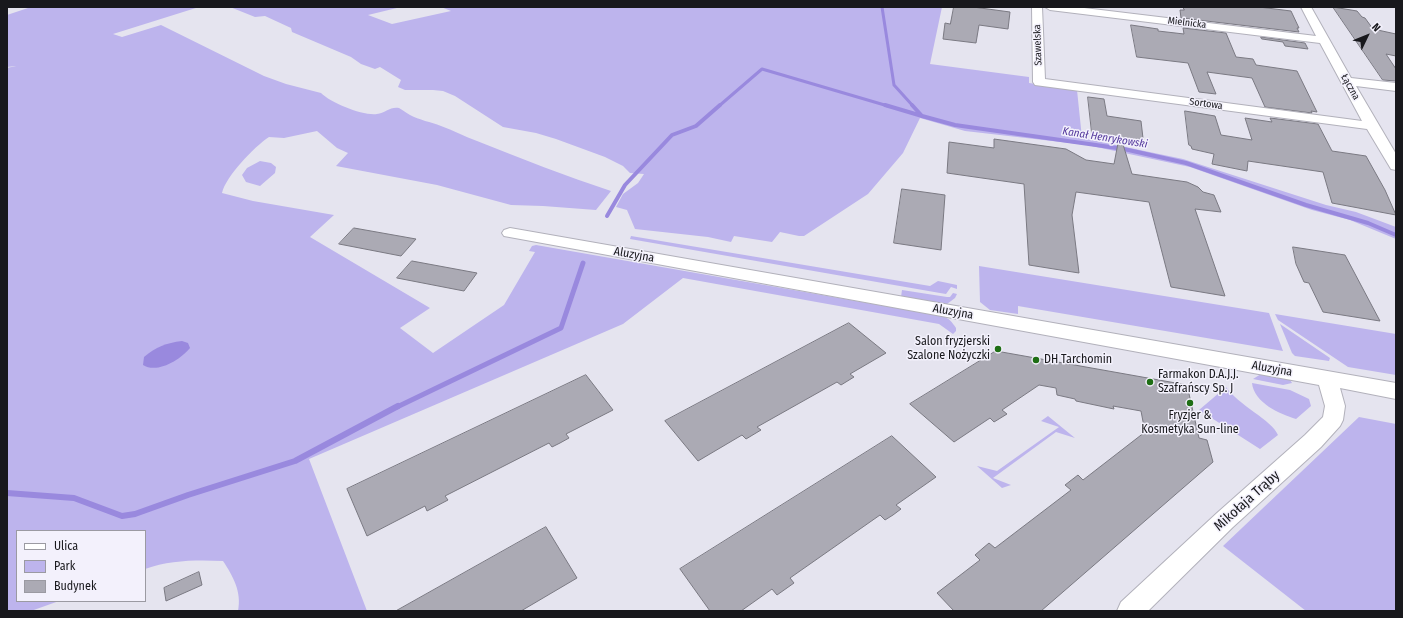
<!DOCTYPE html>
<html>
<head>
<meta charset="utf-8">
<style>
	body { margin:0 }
	#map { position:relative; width:1403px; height:618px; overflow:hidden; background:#e5e4ef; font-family:"Fira Sans Condensed",sans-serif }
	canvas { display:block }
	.frame { position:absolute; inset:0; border:8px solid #18181c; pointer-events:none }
	.legend { position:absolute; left:16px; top:530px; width:130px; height:72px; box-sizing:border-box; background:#f3f1fc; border:1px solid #9b9aa2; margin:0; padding:5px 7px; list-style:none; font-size:12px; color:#18181c }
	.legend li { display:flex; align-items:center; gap:8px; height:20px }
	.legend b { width:20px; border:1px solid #9b9aa2 }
	.north { position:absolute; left:1347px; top:16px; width:40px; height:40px; -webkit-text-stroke:3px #f3f1fc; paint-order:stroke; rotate:47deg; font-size:11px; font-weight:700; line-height:16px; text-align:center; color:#18181c }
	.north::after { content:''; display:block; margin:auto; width:14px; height:18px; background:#18181c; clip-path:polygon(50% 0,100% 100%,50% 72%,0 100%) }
</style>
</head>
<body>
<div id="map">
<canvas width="1403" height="618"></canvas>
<div class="frame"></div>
<ul class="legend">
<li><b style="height:5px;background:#fff"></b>Ulica</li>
<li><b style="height:11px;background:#bdb4ed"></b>Park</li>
<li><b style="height:11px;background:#abaab4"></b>Budynek</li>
</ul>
<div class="north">N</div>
</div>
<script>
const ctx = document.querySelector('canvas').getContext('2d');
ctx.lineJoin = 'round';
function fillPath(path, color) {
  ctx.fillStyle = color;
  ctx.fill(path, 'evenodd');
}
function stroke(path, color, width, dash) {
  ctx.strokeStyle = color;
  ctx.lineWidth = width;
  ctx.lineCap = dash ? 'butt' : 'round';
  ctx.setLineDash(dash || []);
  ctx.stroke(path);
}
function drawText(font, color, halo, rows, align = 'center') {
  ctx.font = font + ' "Fira Sans Condensed",sans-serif';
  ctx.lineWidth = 3;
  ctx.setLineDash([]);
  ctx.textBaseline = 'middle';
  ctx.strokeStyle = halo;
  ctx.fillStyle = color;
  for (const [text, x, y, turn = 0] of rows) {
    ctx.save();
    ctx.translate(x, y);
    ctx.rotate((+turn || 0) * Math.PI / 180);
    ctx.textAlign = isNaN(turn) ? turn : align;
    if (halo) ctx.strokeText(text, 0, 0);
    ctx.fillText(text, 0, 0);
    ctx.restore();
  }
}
const green = new Path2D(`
	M31 7H199L113 34 122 37 161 25 264 76 286 84 321 93C331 103 363 116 377 114 385 113 391 106 399 108 403 110 406 113 410 115 419 120 431 122 441 126 453 130 465 137 477 141 522 159 566 176 611 191L596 210 543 206 511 205 437 185 336 166 348 153 337 148 317 131 284 138 269 137C254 147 226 176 222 193L253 201 334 215 310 237 430 308 400 328 433 353 504 305 535 252 529 251 532 246 536 245 942 316C949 318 952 322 956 328V331L953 334 939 324 683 278 623 324 309 459 367 611H238C242 592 233 576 223 561 196 560 170 560 145 569V531H17V601H59L31 611H7V68L16 66 7 67V15Z
	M230 7H401L368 15 392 24 451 11 441 7H942L930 64 1029 77V83L1077 90 1082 138 1183 159 1326 205 1356 212 1396 227V239L1350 220 1312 210 1190 167 1087 145 965 131 920 118 903 153 868 194 804 236H799L780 232 772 242 734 236 731 242 708 237 635 229 627 210 616 207 623 194 638 183 644 174 630 173 623 166 605 157 556 139 536 133 503 127 455 96 443 91 433 90H405L398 87 401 80 380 67 375 69 361 64 351 57 292 32 291 28 265 16 255 17Z
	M260 161 271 163 276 167 275 173 260 186 246 182 242 175 247 168Z
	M631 236 930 286 938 281 957 285V289L951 287 946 294 940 293 630 239Z
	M979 266 1269 313 1283 351 1018 306V314L990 310 980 302Z
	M902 290 947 297H950L953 293 957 294 955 298 947 304 901 297Z
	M1275 314 1396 334V375L1348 367 1278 320Z
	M1280 324 1330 358 1329 361 1295 356 1292 353Z
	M1261 374 1289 378 1292 383 1283 385 1253 379Z
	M1252 383 1290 390 1309 399 1311 406 1296 419C1280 414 1254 403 1252 383Z
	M1226 387C1238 405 1272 420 1278 435L1260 449 1199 410Z
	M1048 416 1075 438 1056 432 993 478 1011 485 1002 488 977 466 997 471 1059 427 1041 421Z
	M1359 417 1396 424V611H1306L1223 546Z`);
const water = new Path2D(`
	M182 341 188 343 190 348C180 360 157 374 143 365L144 357C156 347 166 343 182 341Z`);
const streamFar3 = new Path2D(`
	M882 7 894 85 913 106
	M719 106 762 69 888 106`);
const streamFar2 = new Path2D(`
	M885 105 922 116
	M912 105 922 116 955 125 1124 149 1186 163 1306 205 1368 223 1396 235
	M607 216 625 185 672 135 696 126 720 105`);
const streamFar1 = new Path2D(`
	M397 407 561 328 583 263`);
const stream = new Path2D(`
	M7 493 74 498 122 516 135 514 188 495 295 461 398 406`);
const building = new Path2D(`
	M954 7H973L1010 12 1008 29 979 25 976 43 943 39 945 23 950 24Z
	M1183 7H1259L1291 11 1299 28H1297L1299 32 1181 18 1180 10H1184Z
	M1333 7 1357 11 1362 17 1365 18 1373 29 1396 34V56L1386 54 1396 69V81L1383 80Z
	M1131 25 1158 29V31L1184 34 1183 28 1226 33 1236 57 1253 59 1256 65 1297 71 1317 112 1311 111 1312 113 1265 107 1252 78 1207 72 1216 94 1199 92 1188 63 1137 57Z
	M1261 37 1305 43 1308 49 1285 46 1283 42 1262 39Z
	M1088 97 1104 99 1107 116 1141 121 1144 147 1122 141 1132 174 1187 182 1198 187 1203 192 1214 195 1221 212 1195 209 1225 296 1171 287 1149 202 1076 192 1072 215 1079 273 1029 265 1024 184 947 173 949 142 994 148V139L1066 149 1086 160 1114 164 1119 138 1092 133Z
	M1185 111 1215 116 1221 135 1252 140 1245 118 1272 122 1270 118 1318 124 1332 151 1366 156 1385 190 1396 215 1332 203 1323 172 1248 161 1247 171 1212 164 1214 154 1192 149 1191 146 1189 145Z
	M902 189 945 195 941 250 894 243Z
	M354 228 416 239 401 256 339 244Z
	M1293 247 1345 255 1380 321 1323 312 1309 283 1304 282 1296 264Z
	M412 261 477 273 464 291 397 278Z
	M849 323 886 353 850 374 854 377 841 385 837 382 757 427 761 430 746 439 742 435 698 461 665 421Z
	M996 351 1187 385 1199 438 1207 440 1213 462 1041 611H954L937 593 980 560 975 555 983 548 989 543 995 548 1071 490 1065 485 1078 475 1083 480 1145 432 1141 411 1113 406 1114 409 1076 401 1075 399 1057 395 1056 388 1039 385 1002 410 1007 414 994 422 990 418 954 442 910 404Z
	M586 375 613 410 566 434 569 438 560 443 552 447 549 443 445 496 448 500 427 511 425 506 367 536 347 489Z
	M892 436 936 477 896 505 901 509 893 515 885 520 880 515 790 578 794 583 777 595 772 589 741 611H710L680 569Z
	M546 527 577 578 521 611H396Z
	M199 572 202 585 166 601 164 588Z`);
const minor = new Path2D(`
	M1032 7H1042L1045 79 1362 121 1320 43 1050 10 1045 7H1076L1316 36 1301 7H1311L1351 78 1396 83V91L1356 86 1396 154V170L1391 169 1367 129 1035 85 1033 82Z
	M510 228 1396 383V399L1340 388 1345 406 1343 420 1340 426 1321 447 1233 527 1148 611H1117L1121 602 1217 513 1305 435 1323 417 1325 406 1319 385 504 236 502 233 504 230Z`);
const markers = [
	[998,349,4,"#1e6e14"],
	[1036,360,4,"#1e6e14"],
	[1150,382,4,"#1e6e14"],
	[1190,403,4,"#1e6e14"]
];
const farStreetnames = [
	["Mielnicka",1187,23,7],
	["Szawelska",1038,45,-92],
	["Łączna",1350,87,61],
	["Sortowa",1206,104,8]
];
const farWaternames = [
	["Kanał Henrykowski",1105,138,9]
];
const streetNames = [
	["Aluzyjna",634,255,10],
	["Aluzyjna",953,312,10],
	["Aluzyjna",1272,369,10]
];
const poiNames = [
	["Salon fryzjerski",990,342,"right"],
	["Szalone Nożyczki",990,356,"right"],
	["DH Tarchomin",1044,360],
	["Farmakon D.A.J.J.",1158,375],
	["Szafrańscy Sp. J",1158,389],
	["Fryzjer &",1190,416,"center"],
	["Kosmetyka Sun-line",1190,430,"center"]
];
const nearStreetnames = [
	["Mikołaja Trąby",1247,501,-42]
];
fillPath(green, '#bdb4ed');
fillPath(water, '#9989de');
stroke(streamFar3, '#9989de', 3);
stroke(streamFar2, '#9989de', 4);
stroke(streamFar1, '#9989de', 5);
stroke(stream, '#9989de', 6);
fillPath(building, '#abaab4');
stroke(building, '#7a7982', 1);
stroke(minor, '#b2b1bb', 2);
fillPath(minor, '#fff');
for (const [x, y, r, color] of markers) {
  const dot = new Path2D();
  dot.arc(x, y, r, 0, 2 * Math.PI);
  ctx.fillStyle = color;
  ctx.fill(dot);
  stroke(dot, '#f3f1fc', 1.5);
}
drawText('10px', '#18181c', '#f3f1fc', farStreetnames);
drawText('italic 11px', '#54399c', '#f3f1fc', farWaternames);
drawText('12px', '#18181c', '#f3f1fc', streetNames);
drawText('12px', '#18181c', '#f3f1fc', poiNames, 'left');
drawText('14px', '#18181c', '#f3f1fc', nearStreetnames);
</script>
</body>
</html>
